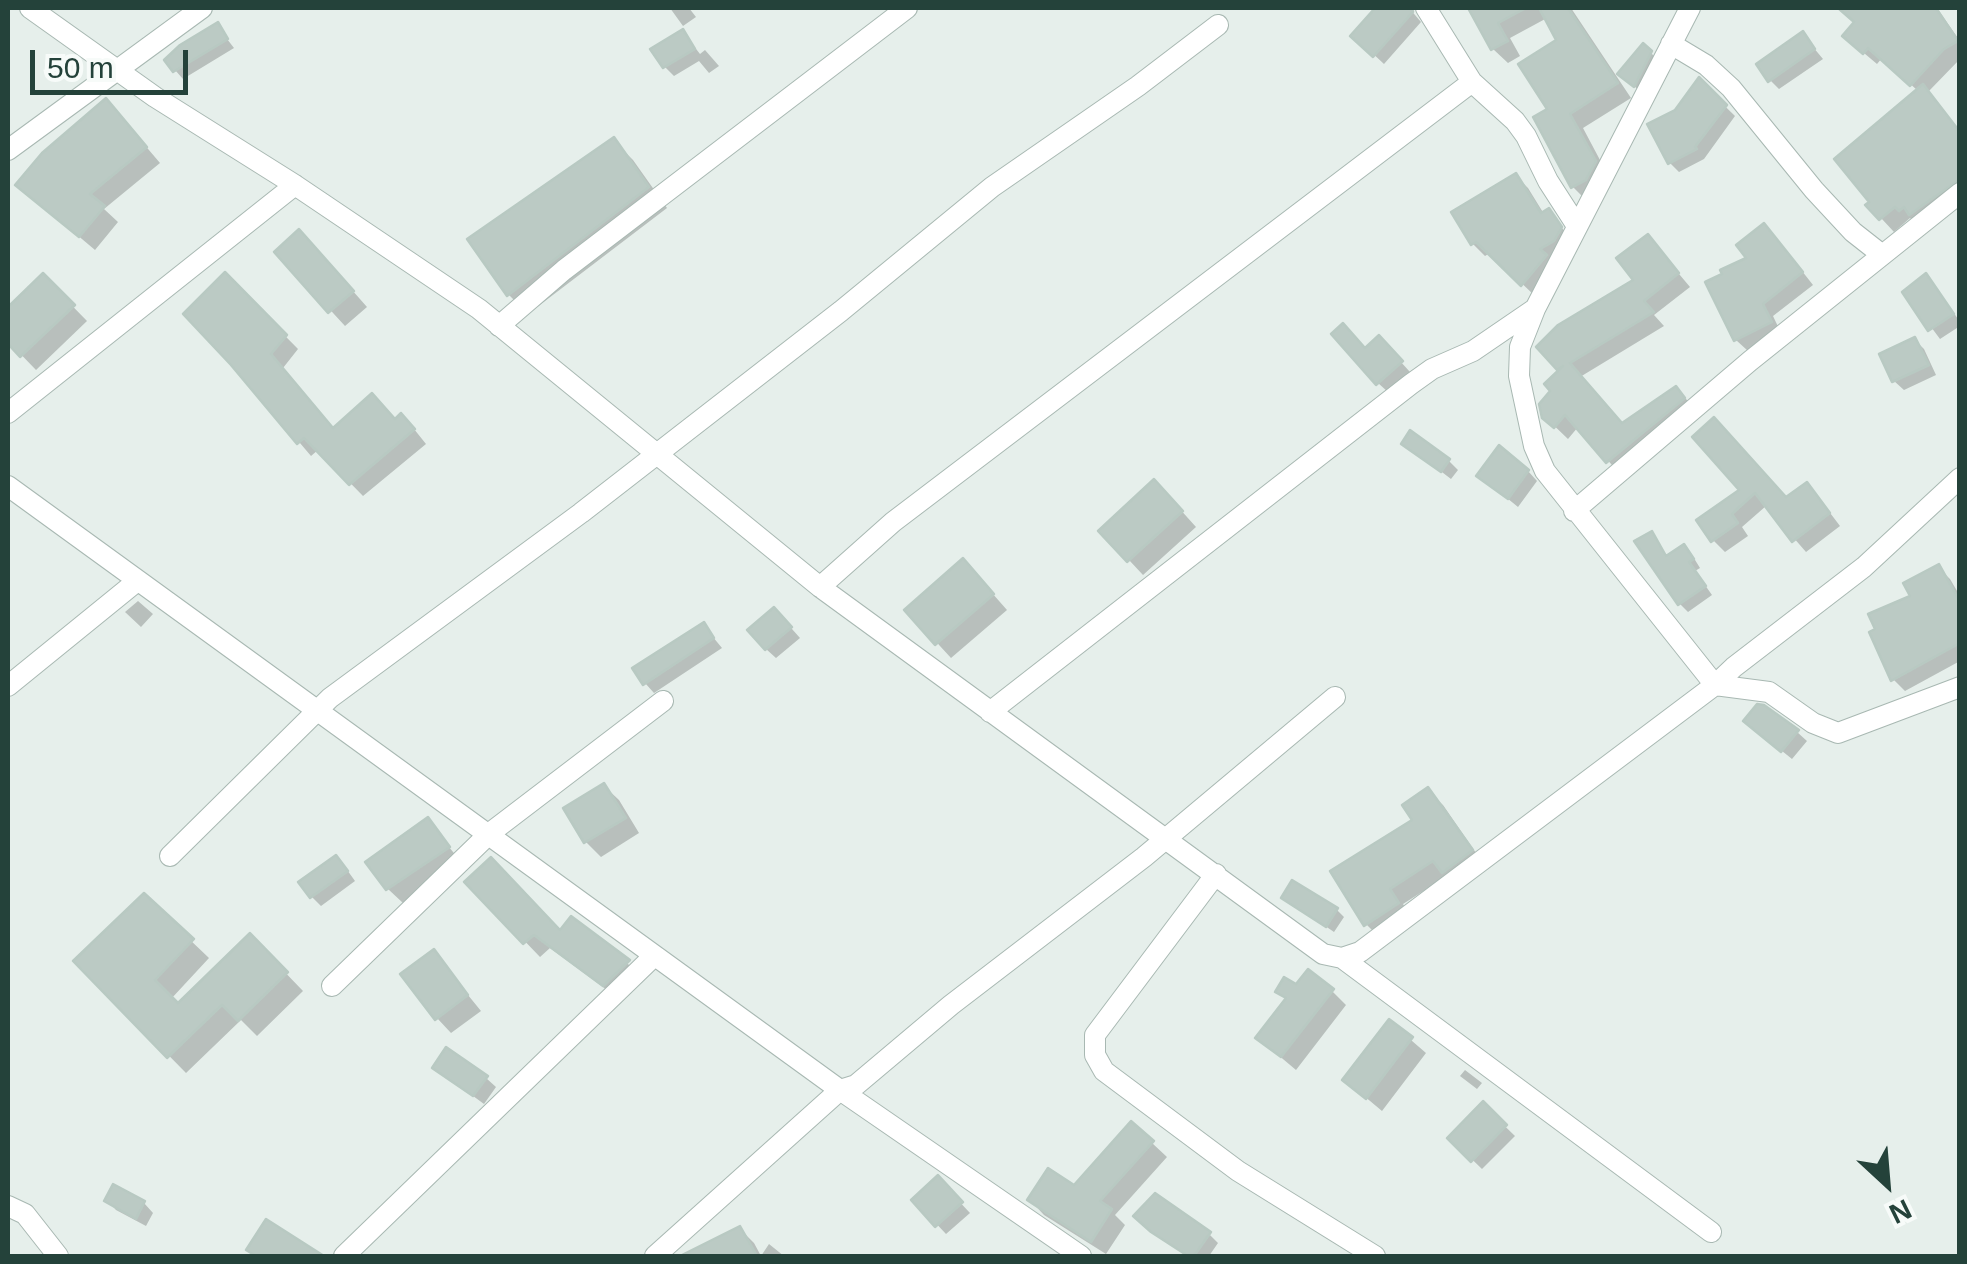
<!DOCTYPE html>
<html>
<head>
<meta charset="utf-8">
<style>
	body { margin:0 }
	#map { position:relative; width:1967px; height:1264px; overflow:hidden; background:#e6efeb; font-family:Arial,sans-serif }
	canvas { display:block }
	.frame { position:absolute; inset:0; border:10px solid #24423a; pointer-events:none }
	.north { position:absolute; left:1837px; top:1134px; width:100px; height:100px; -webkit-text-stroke:8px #f7fbf9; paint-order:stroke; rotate:154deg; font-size:28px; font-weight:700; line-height:40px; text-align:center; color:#24423a }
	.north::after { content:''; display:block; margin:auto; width:35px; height:45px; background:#24423a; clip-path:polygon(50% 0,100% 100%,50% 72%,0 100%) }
	.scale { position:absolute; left:30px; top:50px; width:158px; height:45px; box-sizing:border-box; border:5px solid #24423a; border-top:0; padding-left:12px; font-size:30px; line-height:35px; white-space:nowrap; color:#24423a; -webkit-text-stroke:8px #f7fbf9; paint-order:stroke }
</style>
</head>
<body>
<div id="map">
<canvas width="1967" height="1264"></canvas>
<div class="frame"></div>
<div class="north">N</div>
<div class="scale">50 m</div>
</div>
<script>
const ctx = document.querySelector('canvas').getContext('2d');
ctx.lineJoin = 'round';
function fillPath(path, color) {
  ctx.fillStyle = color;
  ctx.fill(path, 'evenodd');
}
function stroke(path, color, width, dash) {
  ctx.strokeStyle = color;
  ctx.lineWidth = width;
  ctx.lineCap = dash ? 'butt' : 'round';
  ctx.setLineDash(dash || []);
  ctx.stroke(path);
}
const shadow = new Path2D(`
	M670 8H689L696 17 683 26Z
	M1379 8H1409L1421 22 1384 64 1354 36Z
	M1571 8 1631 98 1583 128 1609 177 1587 201 1573 187 1550 110 1560 40 1547 18 1510 38 1520 56 1508 63 1493 49 1471 9Z
	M1839 8H1937L1960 41V59L1928 92 1960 137V199L1914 222 1910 218 1894 232 1869 205 1918 91 1882 58 1877 64 1858 48 1857 23Z
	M217 26 234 48 183 79 167 61Z
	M683 32 700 54 705 50 719 66 709 73 699 61 674 76 665 67Z
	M1803 35 1823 59 1779 89 1770 80Z
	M1651 53 1660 62 1644 94 1630 83Z
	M1699 81 1735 116 1704 159 1679 172 1670 163 1676 112Z
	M120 116 160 163 104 209 118 222 95 250 18 185Z
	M613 140 633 160 667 208 528 314 509 295 470 240Z
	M1516 176 1528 188 1544 214 1549 211 1572 241 1535 296 1490 253 1485 256 1473 244 1455 213Z
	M1648 237 1690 287 1654 315 1664 326 1580 377 1623 426 1676 389 1689 402 1620 474 1578 427 1568 439 1544 416 1562 371 1540 347 1637 281Z
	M1776 238 1813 285 1773 316 1782 335 1748 351 1736 340 1750 259Z
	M314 247 367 307 345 326 277 252Z
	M225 275 298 349 283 368 334 431 396 421 414 429 426 444 363 496 318 450 311 456 233 364Z
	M43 276 87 321 36 370 8 341V311Z
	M1936 287 1960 322V326L1940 339 1905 292Z
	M1379 338 1410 372 1388 392 1378 383 1365 351Z
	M1915 340 1924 349 1936 375 1904 390 1894 381Z
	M1726 432 1787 500 1818 497 1840 526 1806 552 1766 506 1742 527 1748 536 1725 552 1713 540 1743 491Z
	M1404 443 1449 461 1458 470 1451 479Z
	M1528 471 1537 481 1518 507 1480 476Z
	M1169 497 1196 527 1143 575 1129 560Z
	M1652 534 1668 558 1684 547 1692 555 1700 568 1695 571 1712 595 1688 612 1680 604Z
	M1938 567 1950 579 1960 596V661L1905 691 1893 679 1913 597Z
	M977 576 1007 610 951 658 907 610Z
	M138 601 153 614 141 627 125 612Z
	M784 620 800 638 776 658 766 649Z
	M703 625 722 648 654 693 645 683Z
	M1756 730 1797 732 1807 741 1792 759Z
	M604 786 619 800 639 833 601 857 586 842 566 809Z
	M1428 791 1443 805 1485 866 1447 876 1403 904 1412 919 1381 939 1366 924Z
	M427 820 462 863 403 903 388 889Z
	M345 867 355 881 321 906 312 897Z
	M468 882 561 933 571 919 643 976 619 999 550 948 540 957Z
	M144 896 209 958 171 999 178 1006 250 936 303 991 257 1036 241 1020 186 1073 76 961Z
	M1284 898 1337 910 1344 917 1334 932Z
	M433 952 481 1011 451 1033 437 1018Z
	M1297 987 1332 991 1346 1005 1296 1070 1258 1038 1287 1000 1278 992Z
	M1390 1022 1426 1053 1382 1111 1345 1080Z
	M435 1068 486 1078 496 1087 484 1104Z
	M1465 1070 1482 1083 1477 1089 1460 1076Z
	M1483 1105 1515 1136 1482 1169 1450 1138Z
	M1152 1143 1167 1157 1115 1215 1125 1225 1106 1254 1044 1215 1030 1200 1075 1188Z
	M938 1179 970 1213 946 1234 914 1200Z
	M114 1187 144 1203 153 1213 146 1226 116 1210 107 1200Z
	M1146 1225 1209 1234 1218 1243 1209 1256H1188Z
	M740 1229 754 1243 761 1256 769 1244 784 1256H686Z`);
const building = new Path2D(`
	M1375 8H1412L1413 12 1373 57 1350 36Z
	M1468 8H1526L1498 23 1508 41 1491 50Z
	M1539 8H1568L1618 83 1570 114 1596 161 1586 180 1571 188 1533 117 1547 109 1518 64 1556 40Z
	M1838 8H1936L1958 41 1944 49 1910 86 1868 48 1863 54 1842 36 1854 22Z
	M218 22 228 39 173 72 164 60 180 45Z
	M683 29 695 49 663 68 650 49Z
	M1803 31 1815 49 1768 82 1756 64Z
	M1643 43 1652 51 1634 87 1617 74Z
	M1699 77 1727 105 1695 147 1697 149 1668 164 1647 124 1675 110Z
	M1923 84 1960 132V179L1909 215 1904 207 1899 211 1895 207 1879 220 1865 205 1869 202 1834 159Z
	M106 98 147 147 90 194 105 206 79 237 15 185 42 153Z
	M614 137 649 187 507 296 467 239Z
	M1516 173 1541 213 1549 208 1562 227 1554 241 1540 249 1547 255 1521 286 1476 242 1471 245 1451 212Z
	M1764 223 1803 272 1763 304 1772 322 1734 341 1705 282 1722 274 1720 270 1746 258 1736 245Z
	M299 229 354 291 328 313 274 252Z
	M1648 234 1679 273 1644 301 1654 312 1570 363 1622 423 1676 386 1685 398 1606 463 1565 415 1554 428 1542 418 1539 404 1550 391 1544 384 1563 366 1557 370 1536 347 1558 325 1633 280 1616 258Z
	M225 272 287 335 271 354 333 428 372 393 395 419 401 413 415 429 349 485 304 438 297 444 231 365 183 314Z
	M43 273 75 305 20 357 8 344V307Z
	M1926 273 1954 314 1928 331 1902 292Z
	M1343 323 1365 348 1379 335 1403 361 1376 385 1331 334Z
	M1915 337 1929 365 1892 382 1879 354Z
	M1714 417 1786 497 1807 482 1830 513 1792 542 1755 493 1732 514 1738 523 1711 542 1696 520 1739 490 1692 437Z
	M1410 430 1450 459 1441 472 1401 444Z
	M1499 445 1529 470 1508 499 1476 476Z
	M1154 479 1183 511 1127 562 1098 531Z
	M1652 531 1666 556 1684 544 1694 559 1689 562 1706 586 1678 605 1634 541Z
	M963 558 994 594 935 645 904 610Z
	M1939 564 1960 602V643L1891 681 1869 632 1875 629 1868 614 1910 596 1903 583Z
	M774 607 792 627 765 650 747 630Z
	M704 622 714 638 643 685 632 668Z
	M1757 704 1764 705 1799 730 1781 752 1743 721Z
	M604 783 626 818 584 843 563 808Z
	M1428 787 1473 850 1442 873 1433 861 1390 889 1399 903 1364 926 1330 871 1412 820 1402 805Z
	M428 817 450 847 386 890 365 862Z
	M336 855 348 871 310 898 298 882Z
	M491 857 560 930 571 916 630 960 603 986 534 935 523 944 464 882Z
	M1292 880 1338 908 1326 927 1281 898Z
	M144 893 194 939 155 980 178 1003 250 933 288 972 238 1021 222 1005 167 1058 73 961Z
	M434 949 468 995 435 1020 400 974Z
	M1308 969 1334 989 1281 1057 1255 1038 1286 998 1275 992 1284 977 1296 984Z
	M1389 1019 1413 1037 1366 1099 1342 1080Z
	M446 1047 488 1076 473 1096 432 1068Z
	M1483 1101 1507 1125 1471 1162 1447 1138Z
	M1131 1121 1154 1141 1100 1201 1112 1209 1091 1242 1027 1200 1048 1168 1074 1185Z
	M938 1175 963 1202 935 1227 911 1200Z
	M113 1184 145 1201 136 1219 104 1201Z
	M1155 1193 1211 1232 1194 1256H1188L1151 1232 1133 1216Z
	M266 1219 324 1256H256L246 1250Z
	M740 1226 757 1256H680Z`);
const minor = new Path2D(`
	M30 8 155 97 295 185 479 309 820 587 1323 954 1342 958 1360 952 1715 685 1734 667 1864 567 1960 478
	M1426 8 1472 82 1515 121 1526 136 1548 181 1577 226
	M1690 8 1535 309 1520 347 1519 376 1534 446 1545 471 1715 685 1769 692 1813 723 1838 733 1960 687
	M1671 44 1706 65 1731 88 1814 190 1853 232 1881 254
	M8 150 202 8
	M499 326 564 270 907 8
	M8 413 295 185
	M8 486 840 1090 856 1085 951 1005 1144 857 1335 697
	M1574 511 1750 361 1960 193
	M820 587 893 522 1472 82
	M8 686 136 582
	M990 712 1411 384 1432 369 1473 351 1533 310
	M170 856 330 698 581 513 841 311 992 187 1138 86 1218 25
	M1216 874 1095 1035V1055L1104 1071 1238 1171 1375 1256
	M1342 958 1711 1232
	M332 986 490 833 663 701
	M8 1206 25 1214 58 1256
	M344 1256 654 956
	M655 1256 840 1090 1081 1256`);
fillPath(shadow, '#0003');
fillPath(building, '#bbcac4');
stroke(building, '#b8c9c2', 2.5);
stroke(minor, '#a8b8b2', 22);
stroke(minor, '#fff', 20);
</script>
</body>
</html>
